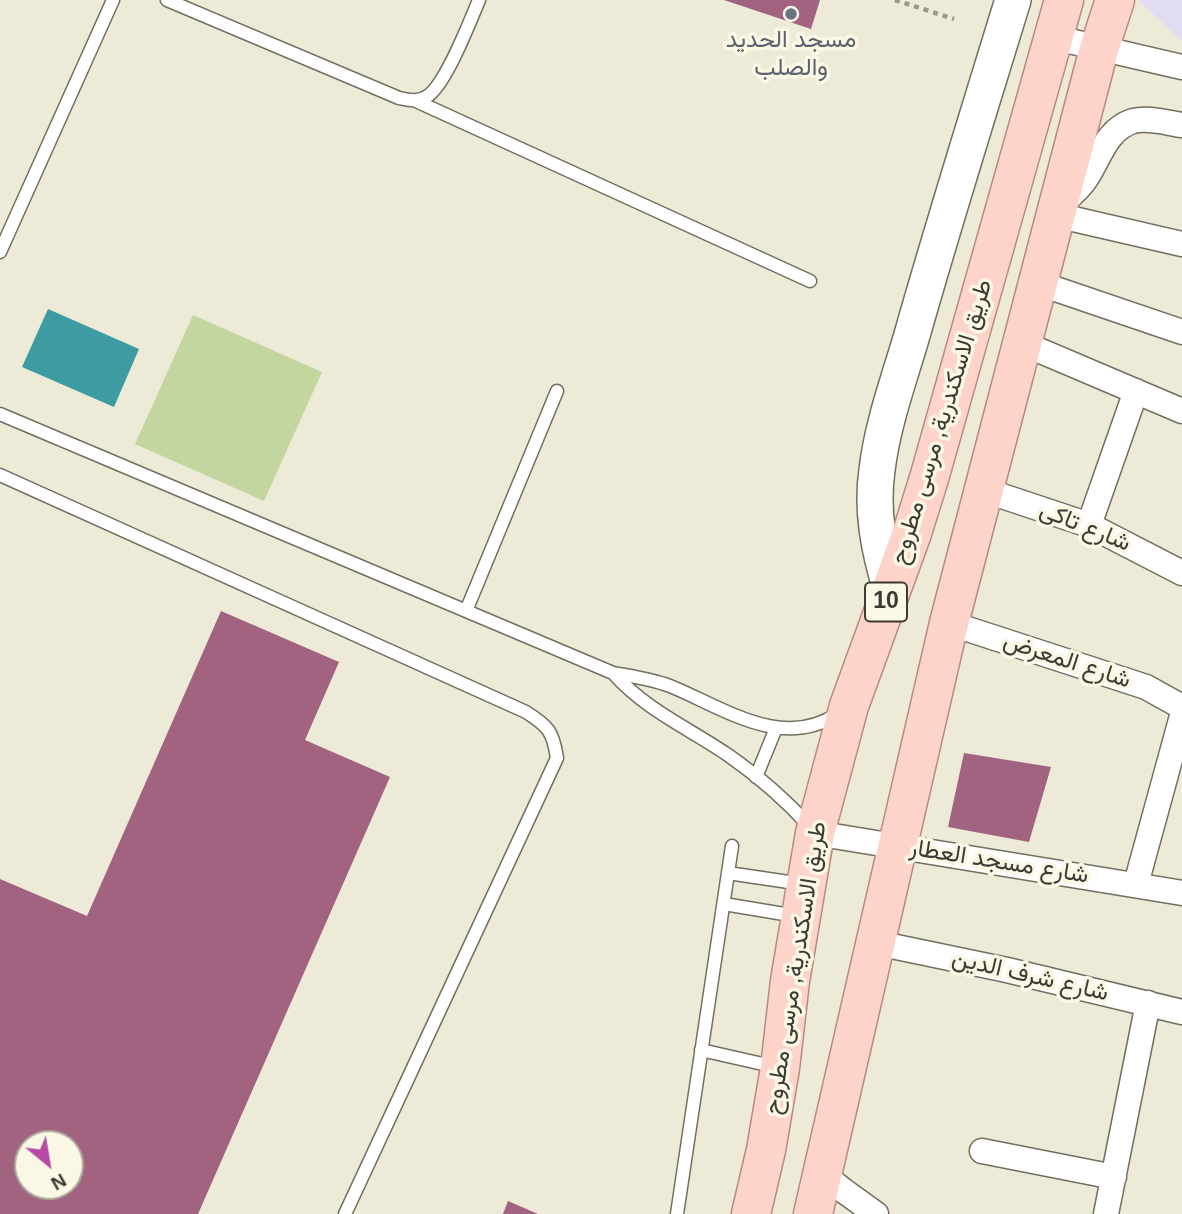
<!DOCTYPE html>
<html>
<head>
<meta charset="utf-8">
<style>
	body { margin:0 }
	#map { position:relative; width:1182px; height:1214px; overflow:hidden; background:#edead8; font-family:Arial,sans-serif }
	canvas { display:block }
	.north { position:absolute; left:14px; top:1130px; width:70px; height:70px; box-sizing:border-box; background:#faf7e5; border:2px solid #aeab9e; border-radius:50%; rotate:150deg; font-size:19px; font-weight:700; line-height:28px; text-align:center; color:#3b3a33 }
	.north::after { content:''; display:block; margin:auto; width:24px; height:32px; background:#b949a5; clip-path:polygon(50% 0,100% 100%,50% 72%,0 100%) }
</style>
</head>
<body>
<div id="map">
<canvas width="1182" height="1214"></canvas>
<div class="north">N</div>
</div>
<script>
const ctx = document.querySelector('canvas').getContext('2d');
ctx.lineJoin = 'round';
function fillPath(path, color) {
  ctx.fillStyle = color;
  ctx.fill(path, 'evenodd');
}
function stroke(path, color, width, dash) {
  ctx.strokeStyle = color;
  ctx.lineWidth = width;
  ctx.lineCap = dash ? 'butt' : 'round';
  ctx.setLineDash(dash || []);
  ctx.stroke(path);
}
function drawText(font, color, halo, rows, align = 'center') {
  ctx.font = font + ' Arial,Vazirmatn,sans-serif';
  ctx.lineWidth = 7;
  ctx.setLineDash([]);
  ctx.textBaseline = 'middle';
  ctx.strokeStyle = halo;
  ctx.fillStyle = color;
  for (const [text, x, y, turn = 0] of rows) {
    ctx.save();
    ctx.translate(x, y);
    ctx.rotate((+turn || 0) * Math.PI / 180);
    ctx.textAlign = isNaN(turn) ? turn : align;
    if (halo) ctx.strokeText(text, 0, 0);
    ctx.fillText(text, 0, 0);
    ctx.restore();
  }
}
const commercial = new Path2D(`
	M1182 0V41L1139 1V0Z`);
const green = new Path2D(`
	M193 315 322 372 264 501 135 444Z`);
const water = new Path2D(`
	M48 309 139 349 114 407 22 367Z`);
const building = new Path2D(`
	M724 0H820L811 29Z
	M221 611 339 662 305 740 390 777 198 1214H0V879L87 916ZM28 1144H70V1186H28Z
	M964 753 1051 767 1029 842 948 827Z
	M508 1201 538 1214H503Z`);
const path = new Path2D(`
	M895 0 954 19`);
const lane = new Path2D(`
	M167 0 399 98C409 100 417 102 426 97 445 87 470 21 479 0
	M416 101 810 281
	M0 252 113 0
	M0 414 613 673C632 676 652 679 670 686 722 707 782 751 837 714
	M0 475 526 712C548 726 553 731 557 758L345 1214
	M466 611 557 391
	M613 673C647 711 687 727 728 755 758 776 786 800 810 827
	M756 777 776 728
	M728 873 802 884
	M724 904 796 916
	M701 1050 776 1067
	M677 1214 732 846`);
const street = new Path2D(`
	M1052 37 1182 67
	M1062 203C1070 196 1079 189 1085 180 1100 159 1105 130 1133 121 1148 117 1167 123 1182 125
	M1056 215 1182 244
	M1038 283 1182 332
	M1022 343 1182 411
	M984 490 1089 525 1182 573
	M1089 525 1136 391
	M949 623 1146 687 1182 707
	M815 833 1182 893
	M1136 884 1182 716
	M877 943 1007 970 1182 1012
	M982 1151 1114 1177
	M823 1174 844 1191 876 1214
	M1106 1214 1148 1003`);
const secondary = new Path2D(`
	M891 590C879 550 871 511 877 470 883 419 903 369 916 321 947 213 980 107 1013 0`);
const primary = new Path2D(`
	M751 1214 766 1150 780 1068 790 981 815 833 849 706 912 533 930 475 1064 0
	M813 1214 949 623 1099 49 1115 0`);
const markers = [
	[791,14,7,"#6b7280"]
];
const shields = [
	[886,602,42]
];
const shieldNames = [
	["10",886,602]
];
const worshipNames = [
	["مسجد الحديد",791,40],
	["والصلب",791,68]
];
const streetNames = [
	["طريق الاسكندرية, مرسى مطروح",942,422,-73],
	["شارع تاكى",1085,527,22],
	["شارع المعرض",1067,661,18],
	["شارع مسجد العطار",999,862,9],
	["طريق الاسكندرية, مرسى مطروح",796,968,-81],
	["شارع شرف الدين",1030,976,13]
];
fillPath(commercial, '#e0dcf2');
fillPath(green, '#c4d6a0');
fillPath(water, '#3c9ca2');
fillPath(building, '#a1637f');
stroke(lane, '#716f5f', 15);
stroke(street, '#716f5f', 27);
stroke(secondary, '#716f5f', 38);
stroke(primary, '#b88a7e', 41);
stroke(path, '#9b998c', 4.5, [5, 5]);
stroke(lane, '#fff', 12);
stroke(street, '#fff', 24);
stroke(secondary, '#fff', 35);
stroke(primary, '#fdd3ca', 38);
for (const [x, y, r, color] of markers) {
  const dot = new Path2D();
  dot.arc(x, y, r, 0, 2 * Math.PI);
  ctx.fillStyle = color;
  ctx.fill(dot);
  stroke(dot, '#faf7e5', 2.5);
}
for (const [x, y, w] of shields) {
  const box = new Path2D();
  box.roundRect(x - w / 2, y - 19.5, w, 39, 5);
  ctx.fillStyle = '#faf7e5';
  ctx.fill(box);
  stroke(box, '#3b3a33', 2);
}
drawText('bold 23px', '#3b3a33', null, shieldNames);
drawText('24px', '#5b616d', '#faf7e5', worshipNames);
drawText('24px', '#3b3a33', '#faf7e5', streetNames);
</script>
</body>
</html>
